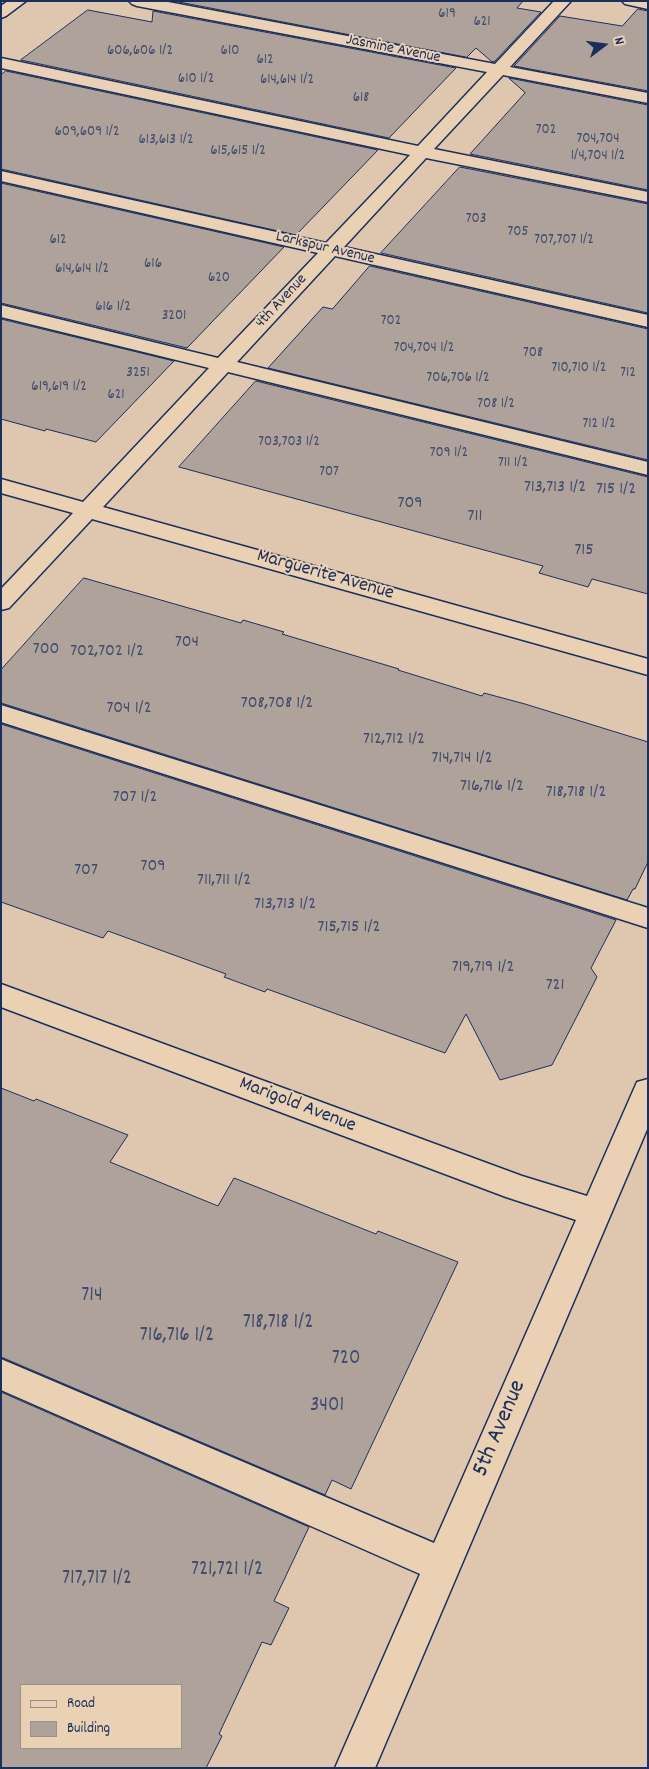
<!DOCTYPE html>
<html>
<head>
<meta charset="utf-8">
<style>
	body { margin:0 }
	#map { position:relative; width:649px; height:1769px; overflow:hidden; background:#dec7ae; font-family:Dekko,sans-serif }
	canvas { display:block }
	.frame { position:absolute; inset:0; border:2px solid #1b2f5e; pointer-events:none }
	.legend { position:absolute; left:20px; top:1684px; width:162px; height:65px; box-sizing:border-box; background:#ebd1b3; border:1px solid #989091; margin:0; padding:6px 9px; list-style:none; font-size:15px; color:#1b2f5e }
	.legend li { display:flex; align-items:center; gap:10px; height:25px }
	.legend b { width:25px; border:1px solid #989091 }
	.north { position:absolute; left:579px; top:20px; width:50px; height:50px; -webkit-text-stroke:4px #ebd1b3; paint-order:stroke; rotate:75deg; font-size:14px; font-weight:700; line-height:20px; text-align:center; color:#1b2f5e }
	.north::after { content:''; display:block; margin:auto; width:18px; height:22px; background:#1b2f5e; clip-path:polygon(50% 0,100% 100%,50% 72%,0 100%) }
</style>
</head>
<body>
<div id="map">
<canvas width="649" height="1769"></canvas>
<div class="frame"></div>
<ul class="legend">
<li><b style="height:6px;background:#ebd1b3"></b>Road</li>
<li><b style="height:14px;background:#aea29a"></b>Building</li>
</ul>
<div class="north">N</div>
</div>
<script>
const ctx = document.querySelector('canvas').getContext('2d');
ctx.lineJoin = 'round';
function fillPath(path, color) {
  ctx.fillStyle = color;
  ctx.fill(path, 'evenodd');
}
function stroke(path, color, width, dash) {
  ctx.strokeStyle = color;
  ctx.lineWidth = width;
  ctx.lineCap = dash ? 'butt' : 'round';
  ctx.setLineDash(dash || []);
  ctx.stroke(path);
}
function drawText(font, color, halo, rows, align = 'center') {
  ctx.font = font + ' Dekko,sans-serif';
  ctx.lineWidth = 4;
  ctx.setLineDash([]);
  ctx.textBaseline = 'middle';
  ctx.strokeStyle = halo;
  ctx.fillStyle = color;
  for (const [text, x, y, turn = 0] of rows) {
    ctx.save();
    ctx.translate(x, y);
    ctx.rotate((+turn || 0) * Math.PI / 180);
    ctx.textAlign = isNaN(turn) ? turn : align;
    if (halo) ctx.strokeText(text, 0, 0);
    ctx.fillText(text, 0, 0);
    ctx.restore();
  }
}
const building = new Path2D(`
	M174 1H523L517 8 541 12 494 62 491 61 476 48 467 57Z
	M638 9 648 11V91L514 66 560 16 622 26Z
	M88 10 152 22 153 11 456 68 389 138 21 60Z
	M6 71 378 150 296 235 1 169V75Z
	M509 78 648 105V190L470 154 525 93Z
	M460 167 648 204V313L381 253Z
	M1 183 284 247 187 348 1 303Z
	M370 266 648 329V460L268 368 323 307 332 309Z
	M1 319 174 361 96 442 46 429 45 431 1 419Z
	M256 381 648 477V594L592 579 588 587 539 573 543 566 179 467Z
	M84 578 241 623 243 620 284 632 282 634 399 669 398 670 482 696 484 693 525 704 648 742V862L635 889H633L627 900 1 703V670Z
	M1 724 616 920 591 968 597 977 552 1065 500 1080 466 1014 445 1053 267 989 265 992 224 977 226 974 108 931 103 938 1 902Z
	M1 1088 34 1101 36 1099 128 1135 110 1162 218 1206 234 1178 376 1234 378 1231 458 1262 351 1489 332 1480 325 1495 1 1357Z
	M1 1392 309 1527 274 1601 289 1608 271 1645 262 1642 219 1734 222 1736 206 1768H1ZM21 1685H181V1748H21Z`);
const minor = new Path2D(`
	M8 1H26L6 16 1 18V6Z
	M129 1H163L495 64 554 1H571L510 67 648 93V103L503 75 434 149 648 192V202L426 158 344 247 648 315V327L335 256 237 362 648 462V475L228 372 103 507 648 659V675L92 519 9 608 1 610V589L73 513 1 493V479L83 502 209 368 1 317V305L218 358 318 253 1 181V171L326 243 410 155 1 68V58L418 146 487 72 137 6 132 4Z
	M622 1H648V9L625 4Z
	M1 705 648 908V928L1 722Z
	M1 984 522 1176 587 1196 637 1082 648 1079V1127L375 1768H335L420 1574 1 1390V1359L434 1543 576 1220 506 1197 1 1007Z`);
const farNumbernames = [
	["619",447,15],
	["621",482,23],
	["606,606 1/2",140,52],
	["610",230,52],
	["612",265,61],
	["610 1/2",196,80],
	["614,614 1/2",287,81],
	["618",361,99],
	["702",546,131],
	["609,609 1/2",87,133],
	["704,704",598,140],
	["1/4,704 1/2",598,157],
	["613,613 1/2",166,141],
	["615,615 1/2",238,152],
	["703",476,220],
	["705",518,233],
	["612",58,241],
	["707,707 1/2",564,241],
	["616",153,265],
	["614,614 1/2",82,270],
	["620",219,279],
	["616 1/2",113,308],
	["3201",174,317],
	["702",391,322],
	["704,704 1/2",424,349],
	["708",533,354],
	["710,710 1/2",579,369],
	["3251",138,374],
	["712",628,374],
	["706,706 1/2",458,379],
	["619,619 1/2",59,388],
	["621",116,396],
	["708 1/2",496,405],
	["712 1/2",599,425],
	["703,703 1/2",289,443],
	["709 1/2",449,454],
	["711 1/2",513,464],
	["707",329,473]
];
const farStreetnames = [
	["Jasmine Avenue",393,50,11],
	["Larkspur Avenue",325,249,13],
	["4th Avenue",282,302,-47]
];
const numberNames = [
	["713,713 1/2",555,489],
	["715 1/2",616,491],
	["709",410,505],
	["711",475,518],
	["715",584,552],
	["704",187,644],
	["700",46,651],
	["702,702 1/2",107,653],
	["708,708 1/2",277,705],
	["704 1/2",129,710],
	["712,712 1/2",394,741],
	["714,714 1/2",462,760],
	["716,716 1/2",492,788],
	["718,718 1/2",576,794],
	["707 1/2",135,799],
	["709",153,868],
	["707",86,872],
	["711,711 1/2",224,882],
	["713,713 1/2",285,906],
	["715,715 1/2",349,929],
	["719,719 1/2",483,969],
	["721",555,987]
];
const streetNames = [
	["Marguerite Avenue",325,576,16],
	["Marigold Avenue",297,1106,21]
];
const nearNumbernames = [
	["714",92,1297],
	["718,718 1/2",278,1324],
	["716,716 1/2",177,1337],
	["720",346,1360],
	["3401",327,1407],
	["721,721 1/2",227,1571],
	["717,717 1/2",97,1580]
];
const nearStreetnames = [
	["5th Avenue",501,1429,-67]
];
fillPath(building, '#aea29a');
stroke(building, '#1b2f5e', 1);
stroke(minor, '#1b2f5e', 3);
fillPath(minor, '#ebd1b3');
drawText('15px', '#404c6d', null, farNumbernames);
drawText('16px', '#1b2f5e', '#ebd1b3', farStreetnames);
drawText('18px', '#404c6d', null, numberNames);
drawText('20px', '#1b2f5e', '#ebd1b3', streetNames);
drawText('21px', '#404c6d', null, nearNumbernames);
drawText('24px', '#1b2f5e', '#ebd1b3', nearStreetnames);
</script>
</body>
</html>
